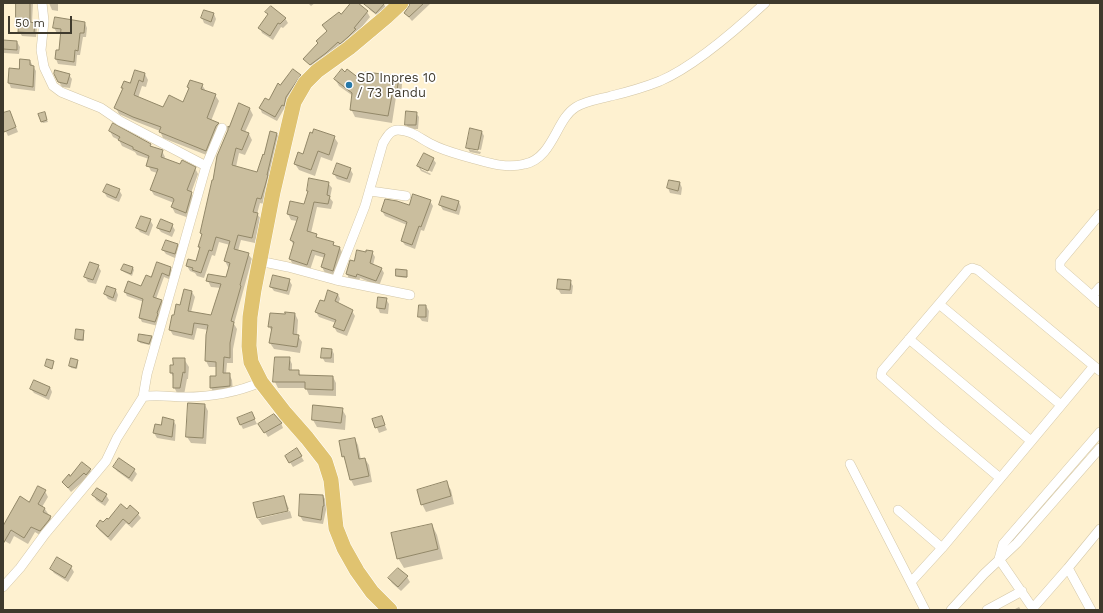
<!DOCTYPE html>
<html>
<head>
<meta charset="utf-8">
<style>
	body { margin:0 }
	#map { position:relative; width:1103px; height:613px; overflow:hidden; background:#fef1d0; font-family:"Work Sans",sans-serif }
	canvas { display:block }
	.frame { position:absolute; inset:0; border:4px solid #3f3a2d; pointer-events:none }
	.scale { position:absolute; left:8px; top:16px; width:64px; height:18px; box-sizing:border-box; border:2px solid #3f3a2d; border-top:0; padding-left:5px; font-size:12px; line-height:14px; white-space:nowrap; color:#3f3a2d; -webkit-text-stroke:3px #fff; paint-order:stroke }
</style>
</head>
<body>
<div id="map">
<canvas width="1103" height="613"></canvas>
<div class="frame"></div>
<div class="scale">50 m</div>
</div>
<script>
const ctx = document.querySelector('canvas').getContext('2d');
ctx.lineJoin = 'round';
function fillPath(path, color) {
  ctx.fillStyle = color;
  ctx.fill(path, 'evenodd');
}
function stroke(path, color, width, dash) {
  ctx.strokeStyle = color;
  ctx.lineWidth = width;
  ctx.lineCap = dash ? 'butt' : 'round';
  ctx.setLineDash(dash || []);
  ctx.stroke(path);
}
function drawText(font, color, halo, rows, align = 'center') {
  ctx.font = font + ' "Work Sans",sans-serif';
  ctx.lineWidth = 3.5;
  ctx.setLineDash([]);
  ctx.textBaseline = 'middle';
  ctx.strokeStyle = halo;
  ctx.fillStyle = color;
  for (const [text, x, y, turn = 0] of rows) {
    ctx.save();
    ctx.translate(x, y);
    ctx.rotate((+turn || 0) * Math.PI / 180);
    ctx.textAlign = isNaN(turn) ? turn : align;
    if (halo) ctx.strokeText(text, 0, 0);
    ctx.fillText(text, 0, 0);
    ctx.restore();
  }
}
const shadow = new Path2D(`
	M17 3H33L32 23 35 24 37 28 36 37 22 36 19 31V22L17 18Z
	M49 3H58V11L52 10Z
	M308 3H315L311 6Z
	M352 3H356L367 12 370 17 357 33 314 69 305 59Z
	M369 3H383L387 9 379 17 370 10 367 5Z
	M411 3H431L412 21 405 13 410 6Z
	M205 11 214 14 216 19 213 27 204 23 202 18Z
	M267 13 285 18 288 23 283 28 281 27 273 40 262 33 260 28 268 15Z
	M85 23 87 28 86 37H83L80 55H77L76 66 58 64 56 59 57 51H60L62 33H57L54 28Z
	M3 41 17 42 20 47 19 54 4 53 3 51Z
	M30 61 36 71 35 91 11 88 9 83 10 69 20 70Z
	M136 71 145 74 148 80 146 87 142 86 138 98 164 108 184 104 189 89 188 87 202 85 206 91 215 95 219 101 211 121 218 124 222 129 209 156 163 138 160 131 137 122 119 114 116 108 124 90 122 87 131 85Z
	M69 75 72 79 70 88 62 87 59 82Z
	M300 75 302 80 286 110 284 109 277 121 262 113 260 108 269 102 281 86Z
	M398 77 402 84 401 98 396 97 392 123 355 117 351 109 353 96 339 86 335 79 365 84Z
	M250 109 253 115 245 132 249 134 252 140 245 155 239 153 236 167 258 173 264 156 270 133 277 134 280 140 264 204 260 203 257 214 261 219 255 243 241 240 238 251 248 254 252 259 234 324 237 329 233 349V363H227L226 374H229L232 380 233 392 214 393 211 388 218 377 217 367H209L206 361 208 330 197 328 194 340 173 335 170 330 174 317 180 306 192 292 195 297 191 312 212 316 221 288 211 287 208 281 226 278 230 267H228L225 261 230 245 219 242 215 256 212 255 204 278 197 276 195 273 190 271 187 266 196 262 201 249 199 247 202 236 201 233 212 181Z
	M10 112 18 132 8 136 3 125V114Z
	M416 113 419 117 418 129H409L406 124Z
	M45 115 48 122 43 123 42 122Z
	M110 131 150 145 152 148 162 151 165 157 164 159 181 165 195 168 198 174 191 193 195 199 189 218 175 213 172 207 174 203 154 195 151 190 157 173 151 171 148 165 149 159 137 155 135 152 122 146 119 140 113 137Z
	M482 132 484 136 481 150 469 147V149L481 152 480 154 470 152 467 147Z
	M334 137 338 143 332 161 321 157 315 176 299 170 295 164 303 155Z
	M433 159 436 163 432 172 421 167V169L431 174 430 175 421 171 418 166Z
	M350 169 353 174 350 183 337 179 334 174Z
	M328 183 332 188 330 198 333 202 331 209 317 207 311 233 316 235 318 239 333 243 335 247 340 248 343 254 336 276 325 273 322 267 325 258 315 255 310 270 293 265 290 259 294 246 291 240 297 221 291 220 288 214 305 205 308 192V191Z
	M680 183 682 188 681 195 670 193 668 188Z
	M119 190 122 195 119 202 107 197 104 192Z
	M443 197 459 202 461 207 459 215 443 210 440 205Z
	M430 201 433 206 424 231 421 230 415 249 405 245 402 241 407 225 385 216 382 211 410 207Z
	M150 220 153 225 149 236 140 232 137 228Z
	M172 225 175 230 172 237 161 232 158 228Z
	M177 245 180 250 177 259 166 254 163 250Z
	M372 252 375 257 373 265 381 268 384 273 379 286 360 278 359 281 349 279 347 274 355 262 366 253Z
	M98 266 101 271 96 284 88 282 85 277Z
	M133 268 134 270 132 276 124 272 122 270Z
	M170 268 173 272 171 280 164 277 156 299 161 300 163 305 158 326 142 322 140 318 144 302 127 296 125 292 142 288 151 278Z
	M407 271V278L398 277 397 275Z
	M289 280 292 285 289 295 274 291 271 287Z
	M558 280 570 281 573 286 572 294H561L558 289Z
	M116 290 118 295 116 302 108 299 105 294Z
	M338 294 340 299 338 304 352 311 355 316 347 336 337 332 334 327 336 323 319 317 316 312 325 302Z
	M386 299 389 304 388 314 380 313 378 308Z
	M426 306 429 311 428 322 422 321 419 317Z
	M295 314 298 320 297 336H298L302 342 300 353 274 349 270 343 272 332 269 326 286 315Z
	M83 331 84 333V341H77L76 339Z
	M140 335 151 337 152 339 150 345 140 343 139 341Z
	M332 350 334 354V363L325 362 322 357Z
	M276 358H289L292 364V371H298L301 376 333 377 336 383V396L309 395 306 388H278L275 382Z
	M184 359 189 367 188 379H187L184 395H178L174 387V378L171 373 174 366Z
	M77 361 78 363 77 369 71 368 70 366Z
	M50 387 52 392 49 400 34 393 31 389Z
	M189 404 205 405 208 411 206 444 191 443 187 437Z
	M342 409 346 416 345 430 317 427 313 420Z
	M254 418 257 424 243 429 241 425Z
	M382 418 387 430 379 433 374 420Z
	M173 420 176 425 175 441 157 438 154 433 162 426Z
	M281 423 283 428 268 437 260 424Z
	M355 439 358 445 361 460 365 459 369 465 372 482 354 486 351 480 346 463 343 456Z
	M297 450 304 461 293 467 286 456Z
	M82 463 90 470 93 475 87 478 71 492 63 482 70 478Z
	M114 467 134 470 137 474 132 482 117 471Z
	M446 483 451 490 454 504 426 512 422 504Z
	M45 491 48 497 42 507 45 509 54 523 43 537 35 532 28 544 14 536 10 544 3 540V528Z
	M94 495H106L109 500 105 506 96 500Z
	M301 495 323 496 326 500V510L323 524 303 521 300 516Z
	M284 497 289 509 258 517V519L254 504Z
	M127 510 138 514 141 518 132 528 126 523 111 541 99 530 97 526 103 524Z
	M290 511 292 518 262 525 258 519Z
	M432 525 437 535 443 559 404 568 398 558Z
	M71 567 74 572 68 582 54 573 51 569Z
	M407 577 410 582 401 591 392 583 389 578Z
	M1019 607 1021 610H1013Z`);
const building = new Path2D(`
	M16 3H30V22L35 23 34 33 18 32 19 18H16Z
	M351 3H358L368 11 354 28 356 29 348 37 340 44 338 42 326 53 310 65 303 59 318 43 316 41 327 31 322 25 339 12 341 14Z
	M363 3H385L376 13Z
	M410 3H424L409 17 404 13 409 6Z
	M271 6 286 18 280 24 278 23 270 36 258 28 268 14 265 12Z
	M204 10 214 13 211 22 201 18Z
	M55 17 85 22 84 33H80L78 51 75 50 74 62 55 59 56 50H59L61 29 53 28Z
	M3 40 17 41V50L3 49Z
	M20 59 30 60V65L34 66 33 87 8 83 9 68 19 69Z
	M293 69 301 75 286 97 284 106 282 105 275 117 259 108 265 98 269 100 278 83 280 85Z
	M342 69 345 72 347 69 364 82 365 72 399 76 397 91 393 90 388 116 350 110 352 93 334 79Z
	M55 70 70 74 67 84 58 82 54 74Z
	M135 70 145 73 143 82 139 80 134 95 163 107 169 95 183 102 189 88 187 87 190 80 203 84 201 89 216 94 207 118 219 123 216 126 206 151 159 132 161 127 133 117 114 108 123 88H121L124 81 130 83Z
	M239 103 250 108 241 130 249 133 242 150 236 148 232 165 257 172 263 154 264 155 270 131 277 133 267 175H268L265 186 261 199 257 198 253 212 258 213 252 238 238 235 234 249 249 253 240 285 241 286 231 321 234 322 230 343V358L224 357 223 373H230V386L210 388V376H216V362L205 361 206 335 208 325 194 323 192 335 169 330 172 315H174L176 304 180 305 184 289 192 291 188 311 211 315 221 284 206 281 208 274 226 277 230 263 224 261 230 241 216 237 212 251 209 250 201 273 192 270 193 268 186 266 188 259 196 261 200 247H198L202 234 200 233 212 180H213L217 156 228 130V126L229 127Z
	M10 111 16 127 4 132 3 128V113Z
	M406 111 417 112 416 125H405Z
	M45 112 47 120 41 122 38 114Z
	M113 123 151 144 150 146 163 150 161 157 180 164 182 160 196 167 187 190 192 192 186 213 171 207 174 200 173 198 150 190 158 169 146 166 149 156 133 149V147L118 140 120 137 109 131Z
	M470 128 482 131 478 150 466 148Z
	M314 129 335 136 329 155 318 151 311 170 294 164 298 152 303 154 310 132 312 133Z
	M424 153 434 158 428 171 417 166Z
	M337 163 351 168 347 179 333 174Z
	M309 178 329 182 327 195 330 196 328 204 314 202 307 231 317 234 316 237 334 242 333 245 340 247 333 271 321 267 325 254 312 250 307 265 289 259 294 242 290 240 298 217 287 214 290 201 304 204 308 191H307Z
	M669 180 680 182 678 191 667 188Z
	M107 184 120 189 116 198 103 192Z
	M413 194 431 200 421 227 419 226 412 245 401 241 407 222 381 211 385 199 397 201 409 205Z
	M442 196 459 201 456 211 439 205Z
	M141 216 151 219 146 232 136 228Z
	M161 219 173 224 170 232 157 228Z
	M166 240 178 244 175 254 162 250Z
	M357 250 366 252V250L373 251 370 263 382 268 376 281 357 274 356 277 346 274 350 260 354 261Z
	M90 262 99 265 93 280 84 277Z
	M157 262 171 267 169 276 162 273 154 295 153 297 162 300 157 313 158 314 155 322 139 318 143 299 124 292 128 281 141 286 146 275 151 277Z
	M124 264 133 267 131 274 121 270Z
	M396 269 407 270V277L396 276Z
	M273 275 290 279 287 291 270 287Z
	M558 279 571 280 570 290 557 289Z
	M107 286 116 289 113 298 104 294Z
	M328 290 338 294 335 301 353 310 344 331 333 327 336 320 315 312 320 300 324 301Z
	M378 297 387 298 385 309 377 308Z
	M419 305H426V317H418Z
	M285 312 295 313 293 334 299 335 297 347 269 343 272 327H268L270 313 285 314Z
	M76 329 84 330 83 340 75 339Z
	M139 334 152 336 149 344 138 341Z
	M322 348 332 349 331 358H321Z
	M275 357H290L289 370H299V375L333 376V390L305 389V382H273Z
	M71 358 78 360 76 368 69 366Z
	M173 358H185V373L183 372 180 388H173V373H170V365H173Z
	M47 359 54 361 52 369 45 366Z
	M34 380 50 387 46 396 30 389Z
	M188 403 205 404 203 438 186 437Z
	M313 405 343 408 341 423 312 420Z
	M252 412 255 419 240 425 237 418Z
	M274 414 282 423 264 433 258 424Z
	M382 416 385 425 375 428 372 419Z
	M163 417 174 420 172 437 153 433 155 424 161 425Z
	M355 438 359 459 365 458 369 476 350 480 344 456 342 457 339 441Z
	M297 448 302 456 289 463 285 456Z
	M119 458 135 469 129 478 113 467Z
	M82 462 91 469 86 475 84 473 68 488 62 482 69 474 70 476Z
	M447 481 451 496 421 505 417 490Z
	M38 486 46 490 38 504 45 508 43 512 51 516 49 520 40 531 31 527 24 538 11 530 3 544V526L20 496 29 502Z
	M97 488 107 494 102 502 92 495Z
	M300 494 323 495 324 506H323L321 520 299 516Z
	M284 496 288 511 257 518 253 503Z
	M121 504 127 509 130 505 139 513 129 524 123 519 108 537 96 526 100 520 103 522 107 518 108 519Z
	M432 524 438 549 397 559 391 533Z
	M57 557 72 566 65 578 50 569Z
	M398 568 408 576 398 587 388 578Z`);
const minor = new Path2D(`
	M206 166 222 128
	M370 191 406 196
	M1100 214 1060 262V268L1100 303
	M259 261 288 267 336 280 410 295
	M336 280 365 206 383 143C387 137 390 130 398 130 411 130 421 139 431 144 444 151 458 154 471 158 489 163 506 169 525 164 553 158 556 119 576 107 586 101 600 99 611 96 628 92 645 87 660 81 695 66 737 29 765 3
	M1092 296 1100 287
	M939 304 1061 405
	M909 339 1031 441
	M143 397C155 394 171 397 183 397 211 397 236 393 261 382
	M850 464 925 610
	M1000 478 938 426 881 376 882 371 968 270 972 268 978 270 1100 371
	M898 510 942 548
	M1068 568 1100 529
	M911 582 942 548 1094 366
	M3 587 20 568 45 534 106 461 117 438 143 397 147 374 206 166 120 121 101 108 61 92 53 86 44 67 41 50 44 21 42 3
	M1033 608 1068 568 1091 610
	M951 610 984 574 1017 543 1100 448
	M987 610 1022 591
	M1034 610 999 559 1003 544 1100 432`);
const trunk = new Path2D(`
	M390 610 372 592 357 571 344 548 336 528 331 480 325 461 307 438 285 413 261 382 251 362 249 346 250 317 254 290 273 192 294 102 305 83 317 71 349 48 386 17 401 3`);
const markers = [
	[349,85,4,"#2678a9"]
];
const poiNames = [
	["SD Inpres 10",357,78],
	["/ 73 Pandu",357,93]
];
fillPath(shadow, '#0003');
fillPath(building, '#cabe9e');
stroke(building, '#928768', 1);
stroke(minor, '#d3c6a6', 10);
stroke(trunk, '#fff', 16);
stroke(minor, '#fff', 9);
stroke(trunk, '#e0c370', 15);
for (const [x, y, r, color] of markers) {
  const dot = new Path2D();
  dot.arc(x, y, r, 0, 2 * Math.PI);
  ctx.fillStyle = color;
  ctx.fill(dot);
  stroke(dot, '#fff', 1.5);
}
drawText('13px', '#3f3a2d', '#fff', poiNames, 'left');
</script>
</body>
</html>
